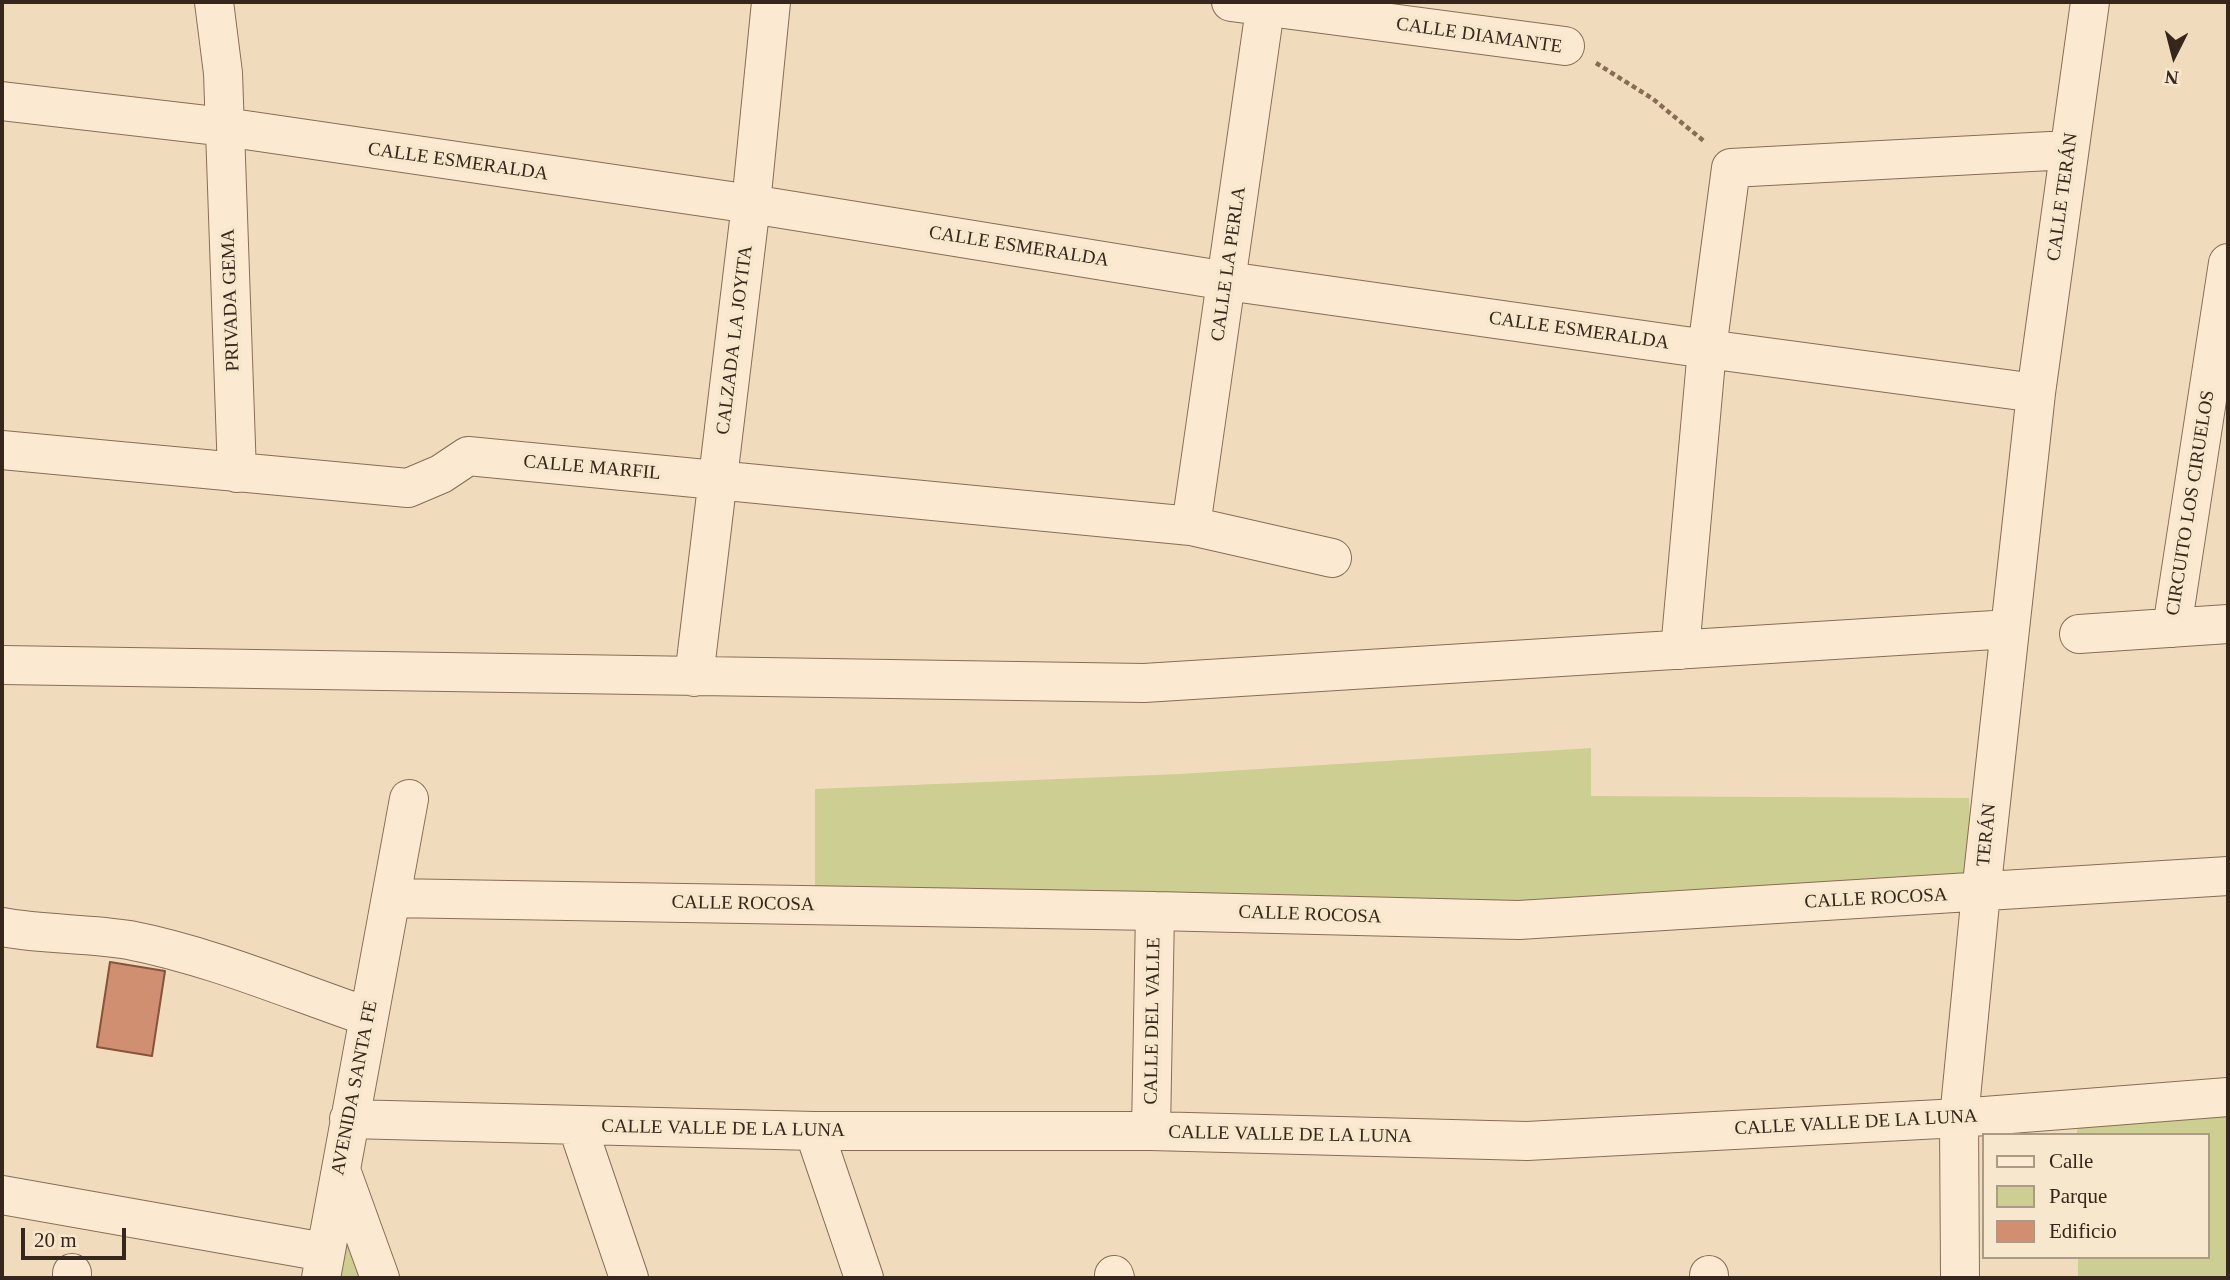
<!DOCTYPE html>
<html>
<head>
<meta charset="utf-8">
<style>
	body { margin:0 }
	#map { position:relative; width:2230px; height:1280px; overflow:hidden; background:#f0dcbd; font-family:"Times New Roman",serif }
	canvas { display:block }
	.frame { position:absolute; inset:0; border:4px solid #37261b; pointer-events:none }
	.legend { position:absolute; left:1982px; top:1133px; width:228px; height:126px; box-sizing:border-box; background:#f7e7cd; border:2px solid #aa9a86; margin:0; padding:9px 12px; list-style:none; font-size:21px; color:#37261b }
	.legend li { display:flex; align-items:center; gap:14px; height:35px }
	.legend b { width:35px; border:2px solid #aa9a86 }
	.north { position:absolute; left:2139px; top:21px; width:70px; height:70px; -webkit-text-stroke:5px #f7e7cd; paint-order:stroke; rotate:186deg; font-size:19px; font-weight:700; line-height:28px; text-align:center; color:#37261b }
	.north::after { content:''; display:block; margin:auto; width:24px; height:32px; background:#37261b; clip-path:polygon(50% 0,100% 100%,50% 72%,0 100%) }
	.scale { position:absolute; left:21px; top:1228px; width:105px; height:32px; box-sizing:border-box; border:4px solid #37261b; border-top:0; padding-left:9px; font-size:21px; line-height:24px; white-space:nowrap; color:#37261b; -webkit-text-stroke:5px #f7e7cd; paint-order:stroke }
</style>
</head>
<body>
<div id="map">
<canvas width="2230" height="1280"></canvas>
<div class="frame"></div>
<ul class="legend">
<li><b style="height:9px;background:#fbead1"></b>Calle</li>
<li><b style="height:19px;background:#cdce91"></b>Parque</li>
<li><b style="height:19px;background:#d08f71"></b>Edificio</li>
</ul>
<div class="north">N</div>
<div class="scale">20 m</div>
</div>
<script>
const ctx = document.querySelector('canvas').getContext('2d');
ctx.lineJoin = 'round';
function fillPath(path, color) {
  ctx.fillStyle = color;
  ctx.fill(path, 'evenodd');
}
function stroke(path, color, width, dash) {
  ctx.strokeStyle = color;
  ctx.lineWidth = width;
  ctx.lineCap = dash ? 'butt' : 'round';
  ctx.setLineDash(dash || []);
  ctx.stroke(path);
}
function drawText(font, color, halo, rows, align = 'center') {
  ctx.font = font + ' "Times New Roman",serif';
  ctx.lineWidth = 7;
  ctx.setLineDash([]);
  ctx.textBaseline = 'middle';
  ctx.strokeStyle = halo;
  ctx.fillStyle = color;
  for (const [text, x, y, turn = 0] of rows) {
    ctx.save();
    ctx.translate(x, y);
    ctx.rotate((+turn || 0) * Math.PI / 180);
    ctx.textAlign = isNaN(turn) ? turn : align;
    if (halo) ctx.strokeText(text, 0, 0);
    ctx.fillText(text, 0, 0);
    ctx.restore();
  }
}
const green = new Path2D(`
	M1591 748V796L1969 798 1973 888 1523 913 815 889V789L1180 774Z
	M2228 1109V1277L2078 1278V1257H2207V1135H2077V1122Z
	M341 1214 365 1278H324Z`);
const building = new Path2D(`
	M110 962 165 971 152 1056 97 1047Z`);
const path = new Path2D(`
	M1596 63 1653 99 1705 142`);
const minor = new Path2D(`
	M214 2 223 73 237 473
	M1231 2 1565 46
	M2 101 225 127 751 204 1227 281 1707 349 2036 393
	M2 450 408 488 441 474 468 456 1191 526 1332 558
	M1191 526 1266 2
	M2172 628 2228 263
	M2079 634 2228 624
	M1680 650 1707 349 1731 168 2069 150
	M2 665 1144 683 2010 629
	M694 677 751 204 771 2
	M391 898 1155 911 1519 920 2228 876
	M2 927C44 935 87 933 129 940 211 956 290 990 369 1017
	M349 1119 814 1131H1151L1527 1141 1959 1118 2228 1097
	M577 1125 629 1278
	M814 1131 864 1278
	M1151 1131 1155 911
	M341 1170 380 1278
	M2 1195 324 1252
	M1114 1275 1115 1278
	M1709 1275V1278
	M72 1278V1273
	M321 1278 409 799
	M1960 1278 1959 1118 1981 893 2036 393 2090 2`);
const streetNames = [
	["CALLE DIAMANTE",1479,36,8],
	["CALLE ESMERALDA",458,162,8],
	["CALLE TERÁN",2063,197,-82],
	["CALLE ESMERALDA",1019,247,9],
	["CALLE LA PERLA",1229,264,-82],
	["PRIVADA GEMA",231,300,-92],
	["CALLE ESMERALDA",1579,331,8],
	["CALZADA LA JOYITA",735,340,-83],
	["CALLE MARFIL",592,468,5],
	["CIRCUITO LOS CIRUELOS",2191,503,-81],
	["TERÁN",1987,835,-84],
	["CALLE ROCOSA",1876,899,-3],
	["CALLE ROCOSA",743,904,1],
	["CALLE ROCOSA",1310,915,2],
	["CALLE DEL VALLE",1153,1021,-89],
	["AVENIDA SANTA FE",355,1088,-79],
	["CALLE VALLE DE LA LUNA",1856,1123,-3],
	["CALLE VALLE DE LA LUNA",723,1129,1],
	["CALLE VALLE DE LA LUNA",1290,1135,1]
];
fillPath(green, '#cdce91');
fillPath(building, '#d08f71');
stroke(building, '#89523a', 2);
stroke(minor, '#896c56', 40);
stroke(path, '#896c56', 4.5, [5, 3.5]);
stroke(minor, '#fbead1', 38);
drawText('19px', '#37261b', '#f7e7cd', streetNames);
</script>
</body>
</html>
